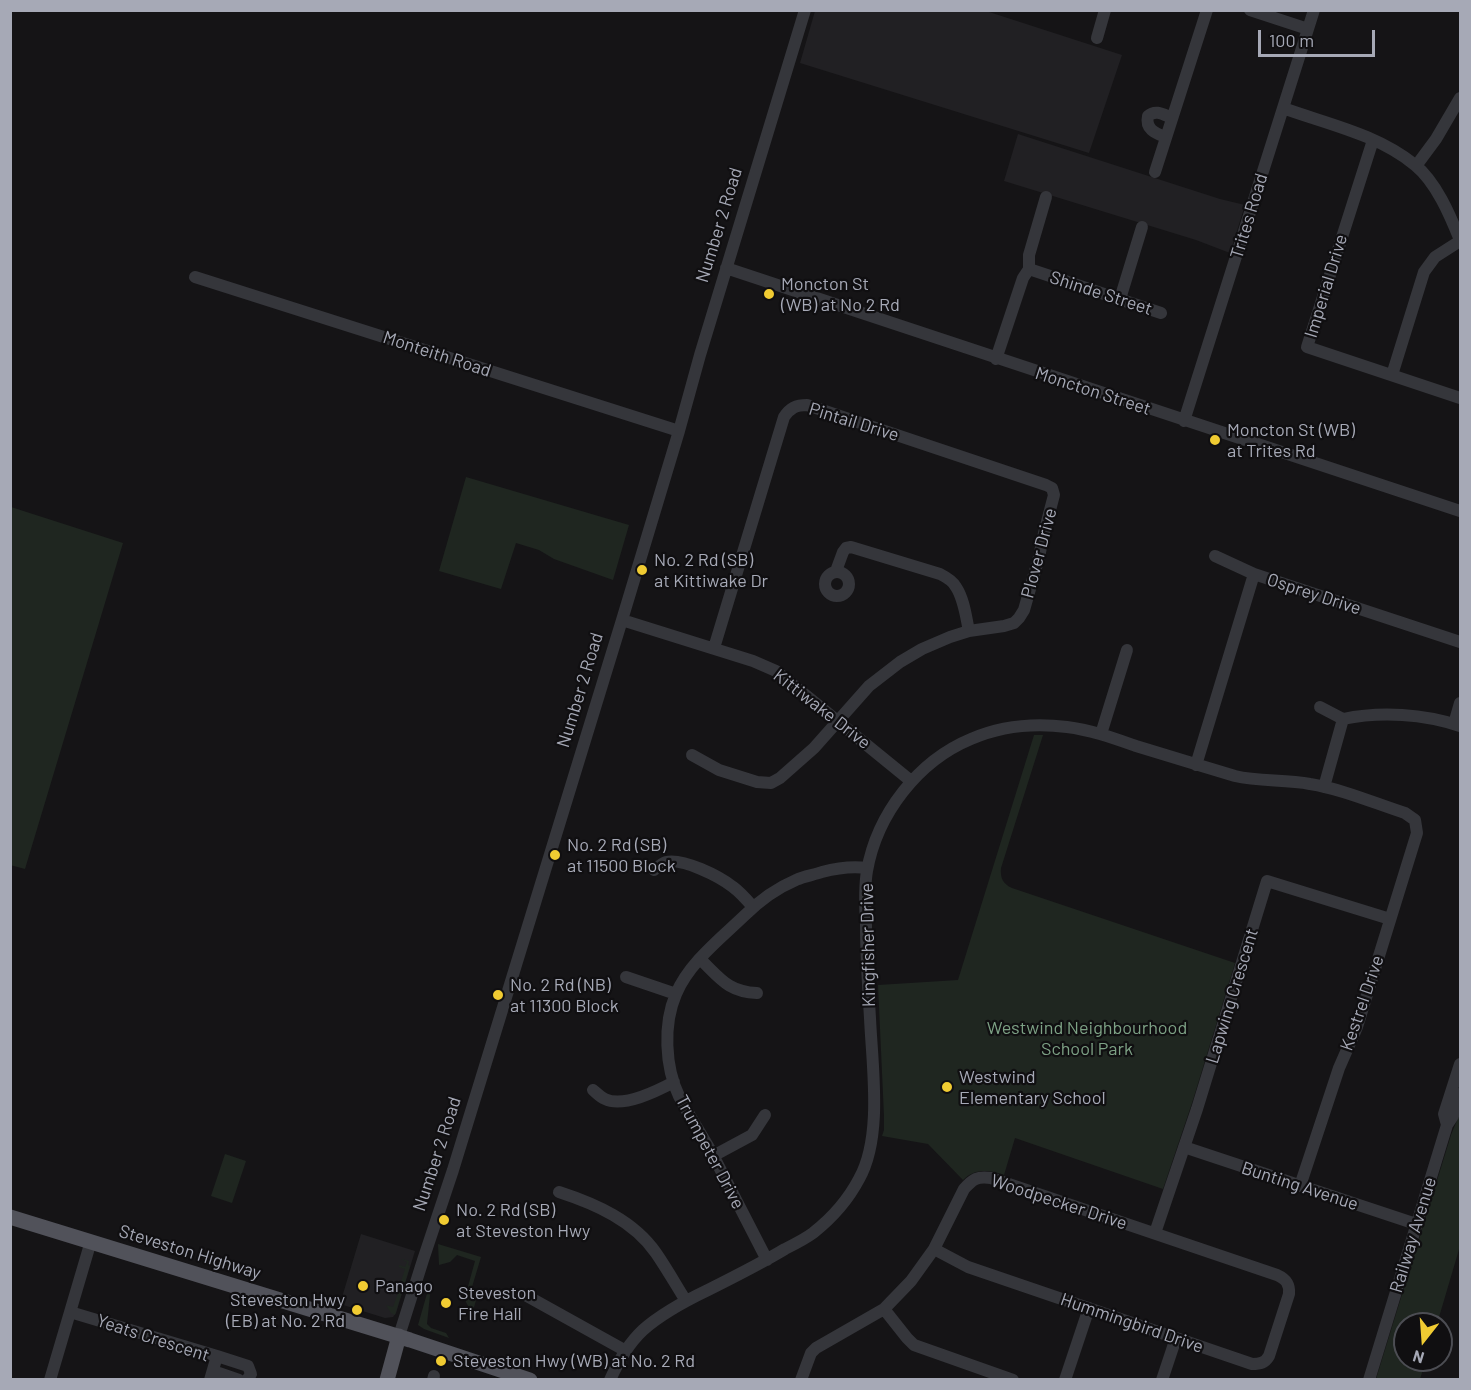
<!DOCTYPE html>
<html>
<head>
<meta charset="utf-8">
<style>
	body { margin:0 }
	#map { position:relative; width:1471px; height:1390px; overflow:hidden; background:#151416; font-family:Barlow,sans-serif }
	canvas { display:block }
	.frame { position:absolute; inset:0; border:12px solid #a6a9b6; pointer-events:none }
	.north { position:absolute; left:1393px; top:1312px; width:60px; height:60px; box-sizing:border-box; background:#100f11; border:2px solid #4c4d53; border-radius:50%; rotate:197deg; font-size:16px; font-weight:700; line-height:24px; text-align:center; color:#a6a9b6 }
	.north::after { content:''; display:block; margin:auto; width:21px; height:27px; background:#f0cb32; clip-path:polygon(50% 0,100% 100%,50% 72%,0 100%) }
	.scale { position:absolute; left:1258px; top:30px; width:117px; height:27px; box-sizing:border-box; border:3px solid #a6a9b6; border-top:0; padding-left:8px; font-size:18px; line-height:21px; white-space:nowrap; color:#a6a9b6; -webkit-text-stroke:4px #100f11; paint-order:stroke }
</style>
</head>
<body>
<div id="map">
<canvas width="1471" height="1390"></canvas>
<div class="frame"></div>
<div class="north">N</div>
<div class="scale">100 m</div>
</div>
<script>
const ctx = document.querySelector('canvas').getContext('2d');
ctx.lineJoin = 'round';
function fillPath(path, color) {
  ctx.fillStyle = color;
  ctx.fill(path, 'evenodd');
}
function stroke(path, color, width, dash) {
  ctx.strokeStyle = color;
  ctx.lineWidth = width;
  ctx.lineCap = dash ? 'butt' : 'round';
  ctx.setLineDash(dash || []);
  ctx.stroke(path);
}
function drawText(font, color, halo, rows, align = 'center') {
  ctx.font = font + ' Barlow,sans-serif';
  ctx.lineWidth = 4.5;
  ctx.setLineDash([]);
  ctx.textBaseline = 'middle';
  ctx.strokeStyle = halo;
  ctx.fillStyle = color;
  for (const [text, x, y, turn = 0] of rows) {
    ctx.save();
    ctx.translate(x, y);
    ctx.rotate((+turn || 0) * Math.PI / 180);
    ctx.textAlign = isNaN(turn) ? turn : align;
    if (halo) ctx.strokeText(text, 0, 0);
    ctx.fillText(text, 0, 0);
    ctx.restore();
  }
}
const built = new Path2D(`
	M815 11H986L1122 55 1089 153 800 63Z
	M1018 134 1220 199 1245 205 1230 253 1196 240 1004 181Z
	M361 1234 415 1251 396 1313 393 1317 385 1318 340 1304Z`);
const green = new Path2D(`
	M466 477 629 525 613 580 554 559 539 550 516 543 501 589 439 571Z
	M11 507 123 543 25 869 10 865Z
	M1034 735H1043L1001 868C1000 878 1003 884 1012 888L1235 963 1192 1103 1163 1189 1015 1138 1004 1175C989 1170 975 1168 963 1180L928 1144 882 1136 884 1130V1116L878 985 958 980Z
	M1460 1113V1246L1437 1324H1405V1360H1426L1420 1379H1376L1451 1135Z
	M225 1154 246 1161 232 1203 211 1196Z
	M438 1244 481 1257 472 1287 479 1290 470 1321 466 1313 470 1310 464 1298 469 1295 467 1290 475 1261 457 1255 450 1262 439 1265Z
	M401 1259 409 1261 408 1265 410 1266 395 1315 391 1313 386 1305 393 1307 398 1293 391 1290 393 1286 399 1288 405 1269 399 1267V1265L405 1267 407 1262Z
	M428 1290 430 1295 427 1324 431 1328 446 1333 449 1338 424 1329 418 1325Z`);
const minor = new Path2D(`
	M1250 10 1308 29
	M1097 38 1105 10
	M1283 108C1327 124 1377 134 1415 165 1436 182 1450 215 1460 240
	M1165 137C1155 133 1145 129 1148 116 1156 109 1164 115 1172 118
	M1373 140 1307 347 1460 398
	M1416 166 1436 139 1460 98
	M1155 172 1207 10
	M726 268 1460 511
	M1029 269 1161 313
	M1029 269V255L1046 197
	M195 277 679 431
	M1120 299 1142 227
	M996 359 1023 278 1029 269
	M1392 375 1424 272 1435 257 1460 241
	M1184 421 1314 10
	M1215 556 1254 574 1460 642
	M836 571 843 552 846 548 851 547 940 574C946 577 953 581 956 587 964 599 966 617 969 631
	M825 584a12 12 0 1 1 24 0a12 12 0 1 1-24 0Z
	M622 620 753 661 776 671 911 781
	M1320 707 1343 719
	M1454 724 1460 703
	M1101 734 1127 650
	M692 755 719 770 757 782 771 783 780 778 814 748 869 686 900 662 922 649 950 637 969 631 1004 626 1014 623 1019 618 1024 610 1039 557 1044 533 1054 495 1052 488 1046 485 807 405C796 405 790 408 784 417L714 648
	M1196 765 1254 574
	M1324 787 1343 719C1381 711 1424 714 1460 726
	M654 870C658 867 661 864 666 862 683 858 719 876 733 887 740 892 747 900 753 907
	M700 959C720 978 728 992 757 993
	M626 977 676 994
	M593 1090C597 1093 600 1097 605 1099 623 1108 657 1091 674 1082
	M1447 1125 1444 1114 1460 1064
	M1184 1147 1416 1224
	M713 1156 752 1135 765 1115
	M559 1192C596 1204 634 1221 656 1253 667 1269 676 1285 686 1301
	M1155 1233 1197 1109 1267 881 1390 919
	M767 1260C749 1225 731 1190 713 1155 702 1135 689 1116 679 1096 665 1067 663 1024 676 994 689 963 720 939 744 916 759 901 777 888 796 880 804 876 814 875 822 872 837 868 852 866 867 868
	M527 1296 626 1351
	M884 1309 907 1338 914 1345 1013 1380
	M70 1312 217 1356 210 1380
	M399 1336 423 1260 453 1170 622 620 679 431 700 355 805 10
	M217 1356 248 1366 251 1374 247 1380
	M213 1371 239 1380
	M50 1380 91 1241
	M433 1380 434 1376
	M610 1380C618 1362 629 1343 643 1330 662 1313 685 1301 708 1290 734 1277 760 1264 785 1249 795 1244 805 1239 813 1233 832 1218 848 1200 859 1179 883 1137 872 1065 870 1018 868 987 866 956 866 925 865 907 864 888 867 871 877 814 918 761 971 739 1001 726 1035 723 1067 727 1091 730 1113 738 1136 746 1168 756 1202 766 1235 776 1259 782 1285 779 1310 784 1342 789 1374 803 1405 813L1415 820 1417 833 1357 1027 1339 1068 1300 1186
	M801 1380 811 1353 816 1348 884 1309 911 1281 934 1249 964 1189C973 1179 977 1176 991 1178L1277 1275C1286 1279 1290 1284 1289 1294L1269 1356C1265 1363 1260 1364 1252 1364L968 1267 934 1249
	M1065 1380 1089 1308
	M1162 1380 1176 1338
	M1369 1380 1447 1125 1453 1116 1460 1094`);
const major = new Path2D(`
	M10 1217 410 1340 530 1380
	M387 1380 399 1336`);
const markers = [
	[769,294,6,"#f0cb32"],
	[1215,440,6,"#f0cb32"],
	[642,570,6,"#f0cb32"],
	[555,855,6,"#f0cb32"],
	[498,995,6,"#f0cb32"],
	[947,1087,6,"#f0cb32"],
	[444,1220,6,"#f0cb32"],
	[363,1286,6,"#f0cb32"],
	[446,1303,6,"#f0cb32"],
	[357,1310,6,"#f0cb32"],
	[441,1361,6,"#f0cb32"]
];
const streetNames = [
	["Trites Road",1249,216,-73],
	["Number 2 Road",719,225,-73],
	["Imperial Drive",1326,286,-73],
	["Shinde Street",1101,293,18],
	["Monteith Road",437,354,18],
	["Moncton Street",1093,391,18],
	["Pintail Drive",854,422,17],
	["Plover Drive",1039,553,-75],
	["Osprey Drive",1314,594,18],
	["Number 2 Road",580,690,-73],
	["Kittiwake Drive",822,709,38],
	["Kingfisher Drive",868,945,-91],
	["Lapwing Crescent",1232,996,-73],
	["Kestrel Drive",1362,1003,-71],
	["Trumpeter Drive",710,1152,62],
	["Number 2 Road",437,1154,-72],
	["Bunting Avenue",1300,1186,18],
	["Woodpecker Drive",1059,1202,18],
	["Railway Avenue",1413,1235,-73],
	["Steveston Highway",190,1252,17],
	["Hummingbird Drive",1132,1323,19],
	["Yeats Crescent",153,1338,18]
];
const poiNames = [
	["Moncton St",781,284],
	["(WB) at No 2 Rd",781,305],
	["Moncton St (WB)",1227,430],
	["at Trites Rd",1227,451],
	["No. 2 Rd (SB)",654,560],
	["at Kittiwake Dr",654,581],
	["No. 2 Rd (SB)",567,845],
	["at 11500 Block",567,866],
	["No. 2 Rd (NB)",510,985],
	["at 11300 Block",510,1006],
	["Westwind",959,1077],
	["Elementary School",959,1098],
	["No. 2 Rd (SB)",456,1210],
	["at Steveston Hwy",456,1231],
	["Panago",375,1286],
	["Steveston",458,1293],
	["Fire Hall",458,1314],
	["Steveston Hwy",345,1300,"right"],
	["(EB) at No. 2 Rd",345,1321,"right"],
	["Steveston Hwy (WB) at No. 2 Rd",453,1361]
];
const parkNames = [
	["Westwind Neighbourhood",1087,1028],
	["School Park",1087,1049]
];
fillPath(built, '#212023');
fillPath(green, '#1f2620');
stroke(minor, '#35363b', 12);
stroke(major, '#51525a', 15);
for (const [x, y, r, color] of markers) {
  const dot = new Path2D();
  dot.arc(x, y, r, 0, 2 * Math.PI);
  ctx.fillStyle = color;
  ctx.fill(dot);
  stroke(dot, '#100f11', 2);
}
drawText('18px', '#a6a9b6', '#100f11', streetNames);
drawText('18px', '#a6a9b6', '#100f11', poiNames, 'left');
drawText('18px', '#7da185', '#100f11', parkNames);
</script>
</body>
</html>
